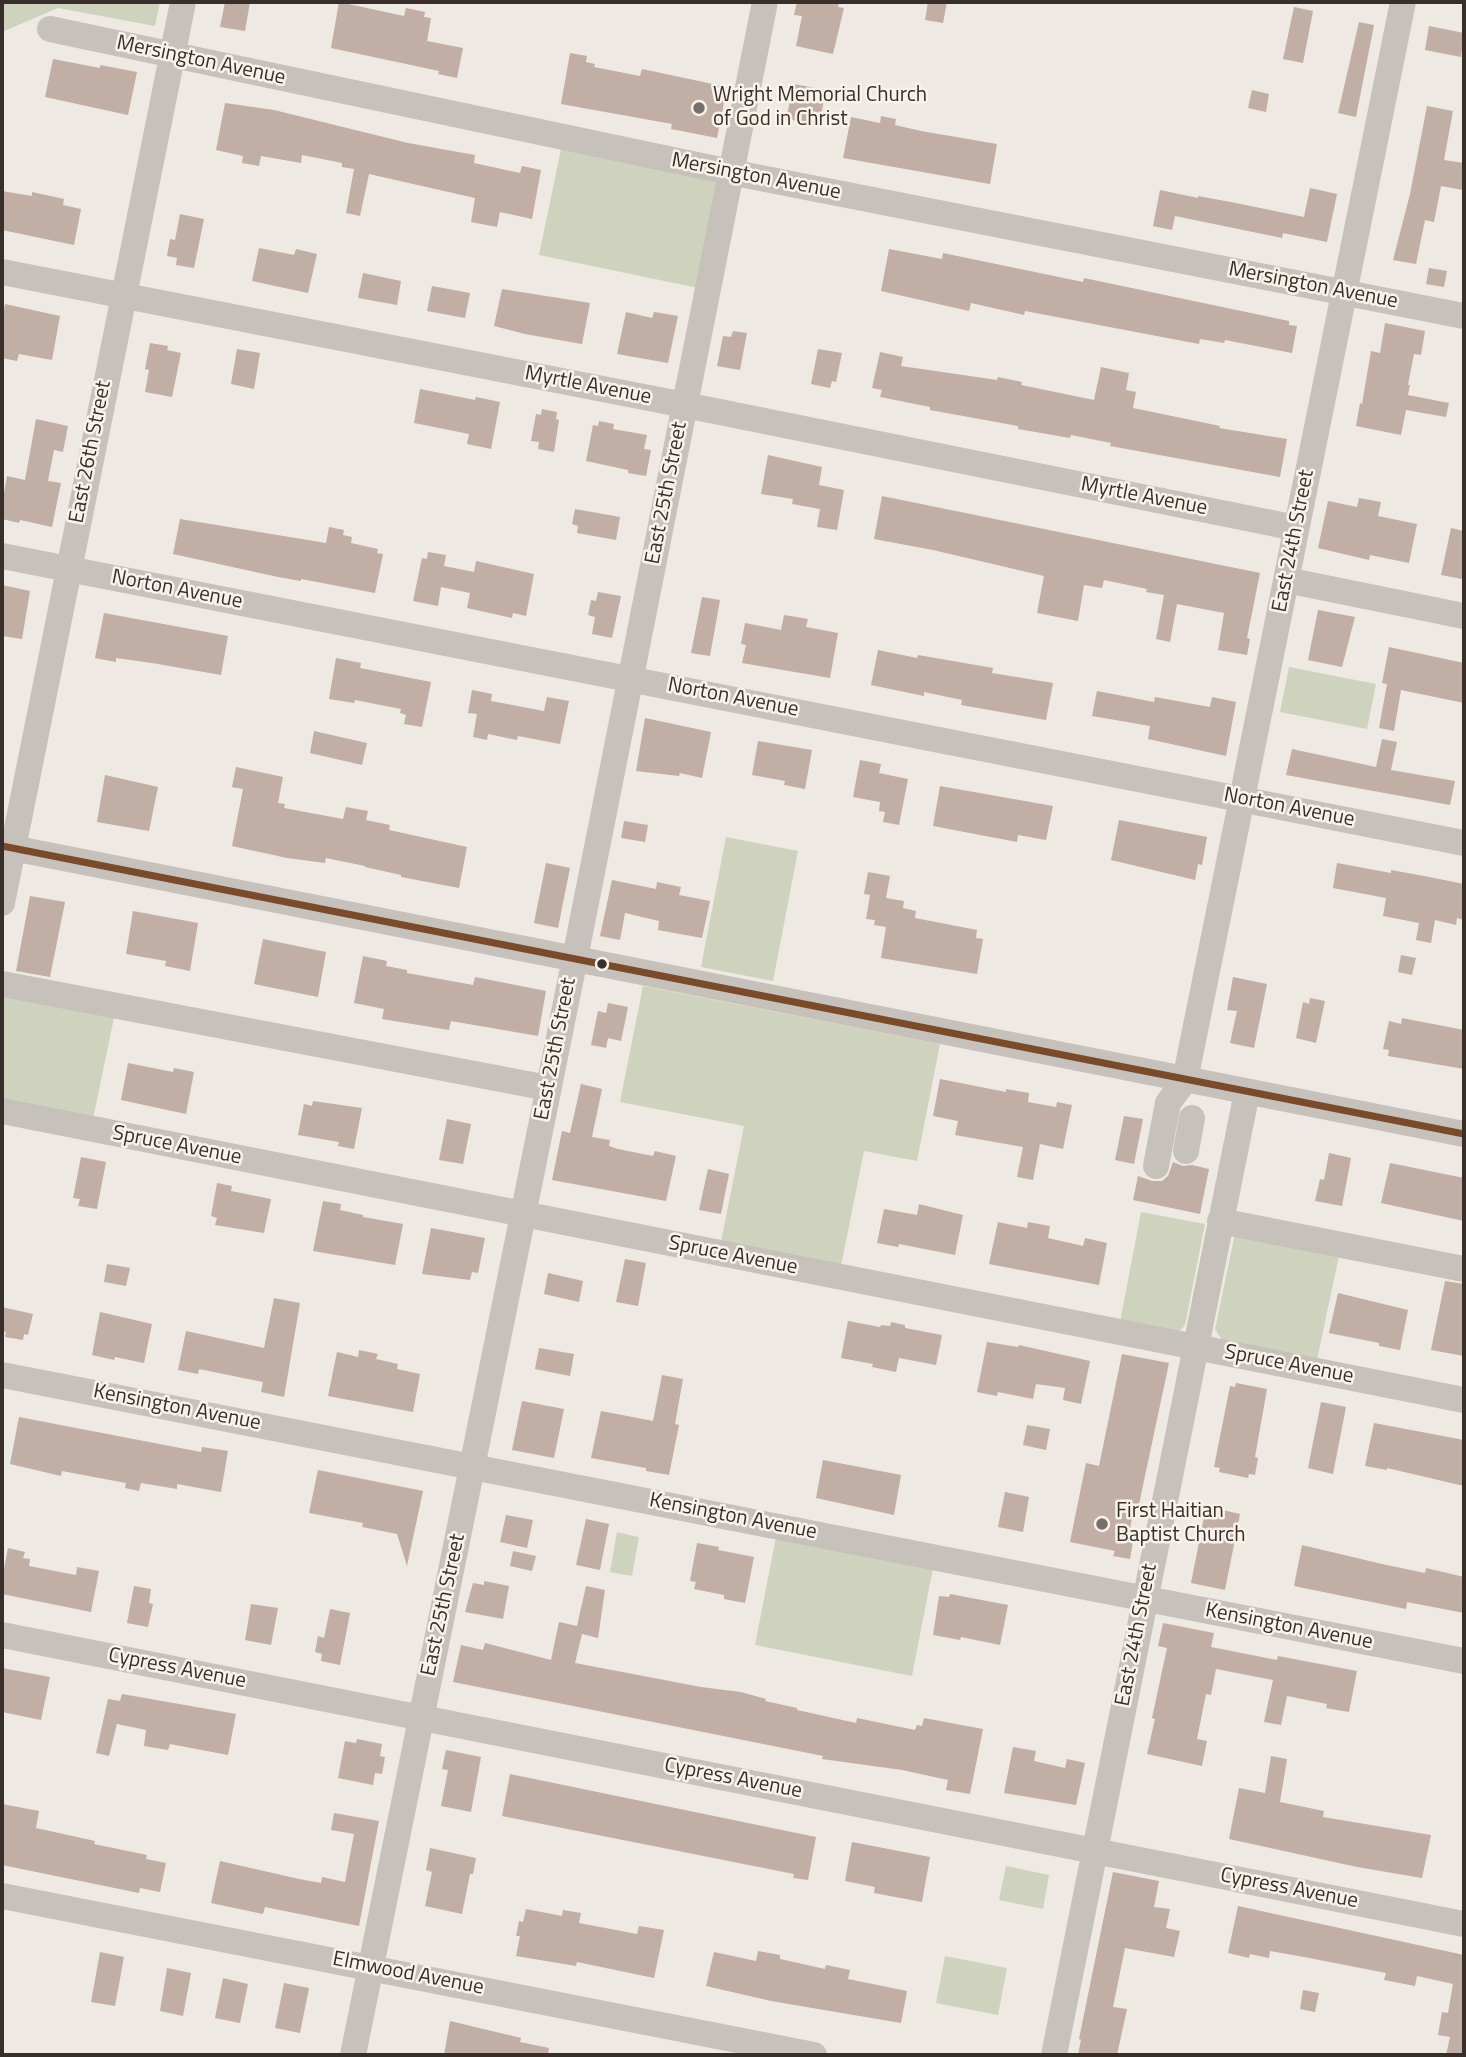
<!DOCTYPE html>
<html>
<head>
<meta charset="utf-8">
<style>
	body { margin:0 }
	#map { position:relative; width:1466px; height:2057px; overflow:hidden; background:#eee9e3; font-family:"Titillium Web",sans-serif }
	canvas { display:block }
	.frame { position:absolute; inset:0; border:4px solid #382e2a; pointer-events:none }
</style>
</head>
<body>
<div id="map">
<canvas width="1466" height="2057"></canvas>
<div class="frame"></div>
</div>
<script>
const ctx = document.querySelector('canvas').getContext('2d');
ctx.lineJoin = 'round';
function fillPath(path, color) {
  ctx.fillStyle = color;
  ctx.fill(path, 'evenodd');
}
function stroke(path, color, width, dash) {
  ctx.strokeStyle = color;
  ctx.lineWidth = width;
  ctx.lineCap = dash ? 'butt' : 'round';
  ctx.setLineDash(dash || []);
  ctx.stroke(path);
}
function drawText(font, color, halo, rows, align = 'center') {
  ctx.font = font + ' "Titillium Web",sans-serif';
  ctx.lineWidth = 5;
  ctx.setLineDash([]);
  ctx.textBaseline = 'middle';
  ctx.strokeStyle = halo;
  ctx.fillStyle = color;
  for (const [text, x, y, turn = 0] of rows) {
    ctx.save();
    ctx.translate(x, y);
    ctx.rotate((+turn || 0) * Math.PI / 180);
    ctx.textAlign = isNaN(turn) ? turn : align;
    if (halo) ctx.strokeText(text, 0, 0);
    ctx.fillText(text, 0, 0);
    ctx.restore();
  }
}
const green = new Path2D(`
	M2 2H160L155 26 58 8 2 32Z
	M561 149 713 180 717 185 698 288 539 255Z
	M1289 667 1376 684 1367 729 1280 712Z
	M726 837 798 851 773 981 701 967Z
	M643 986 940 1044 917 1161 864 1151 841 1266 721 1242 744 1126 620 1102Z
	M2 990 115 1013 93 1119 2 1100Z
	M1141 1212 1205 1224 1185 1325 1181 1330 1173 1332 1120 1322Z
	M1236 1229 1340 1251 1317 1360 1222 1340 1215 1329Z
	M617 1532 639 1537 632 1576 610 1572Z
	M776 1537 933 1568 912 1676 755 1645Z
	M1006 1866 1049 1875 1043 1909 999 1900Z
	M945 1956 1007 1968 998 2015 936 2003Z`);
const building = new Path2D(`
	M225 2H250L245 31 220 27Z
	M339 2 404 16 406 8 425 12 424 17 431 18 427 41 463 48 457 78 438 74 439 71 331 48Z
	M797 2H839L838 7 844 8 833 54 796 46 802 16 794 15Z
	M928 2H947L943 23 925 20Z
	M1294 7 1313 11 1303 63 1283 59Z
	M1359 22 1374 25 1356 117 1338 113Z
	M1429 26 1464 33 1461 57 1425 50Z
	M570 53 587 56 586 62 595 64 594 67 640 76 642 69 727 87 717 138 671 129 672 124 561 104Z
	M53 59 100 68V65L137 72 128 115 45 97Z
	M794 84 826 90 819 125 786 119Z
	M1252 90 1269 94 1266 112 1248 108Z
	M225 103 274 110 408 143 475 155 474 163 520 173 522 166 541 170 532 219 500 212 497 227 471 222 475 198 369 174 360 216 346 213 354 169 342 167V163L302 155 301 163 261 156 259 166 242 163 243 156 216 150Z
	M1427 106 1453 111 1444 160 1464 163V181L1463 190 1441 186 1434 222 1425 220 1416 264 1393 260 1410 194Z
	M881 116 896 119 895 125 921 131 997 144 990 184 843 158 851 117 880 123Z
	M1310 188 1337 194 1327 242 1283 233 1282 238 1175 216 1172 230 1153 226 1160 190 1198 198V196L1236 203 1304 217Z
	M2 191 32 196V192L64 199 63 205 81 209 74 245 2 230Z
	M180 214 204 219 194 268 176 265 177 258 167 256 170 239 175 240Z
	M259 248 294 255 296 249 317 254 308 293 252 281Z
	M889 249 942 259 943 253 1083 282 1084 278 1289 321V325L1297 326 1292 353 1225 340 1224 343 1200 339 1199 344 1025 311 1024 315 971 303 969 311 881 291Z
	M1429 268 1447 271 1444 287 1426 284Z
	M363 273 401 281 397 305 358 298Z
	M432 286 470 293 465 318 427 311Z
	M502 289 590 303 582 344 525 334 494 326Z
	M5 304 60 316 52 360 19 354 17 361 2 358V325Z
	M626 312 652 318 654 312 678 316 668 363 617 354Z
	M1385 323 1425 331 1421 355 1414 354 1408 385H1410L1408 395 1449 403 1446 417 1406 410 1401 435 1356 426 1360 403 1362 404 1371 351 1380 353Z
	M733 331 747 333 740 370 717 366 723 336 731 337Z
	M150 343 168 346 167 350 181 353 172 397 145 392 149 370 145 369Z
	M237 349 260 353 254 389 231 384Z
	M818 349 842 353 836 382 832 381 830 388 811 384Z
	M880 352 903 357 901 366 997 380 998 377 1022 382 1021 385 1094 400 1101 367 1129 373 1126 390 1136 392 1133 408 1220 426 1219 428 1287 439 1280 477 1110 446 1111 443 1071 435 1070 438 1018 429V426L930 410V407L880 397 882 390 872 388Z
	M420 389 475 400 476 397 500 402 491 449 467 444 469 434 414 423Z
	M542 409 557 412 556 419 559 420 554 452 538 449 539 442 531 441 536 414 541 415Z
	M36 419 68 426 63 452 54 450 48 481 61 483 52 527 20 520 19 523 2 519V505L7 476 25 480Z
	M599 421 614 424 613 429 647 435 644 449 651 450 646 476 628 473V470L586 461 593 425 598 426Z
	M768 455 822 467 819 485 844 490 837 530 817 527 820 509 792 504 793 499 761 494Z
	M882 496 1260 573 1247 638 1250 639 1247 655 1218 650 1224 613 1177 604 1170 642 1156 639 1164 595 1146 592 1147 589 1104 580 1102 588 1084 585 1078 621 1037 613 1044 576 933 550 874 539Z
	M1359 498 1381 502 1378 516 1417 524 1409 563 1370 555 1369 560 1318 548 1328 501 1357 507Z
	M575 509 620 517 616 540 577 533 578 526 572 524Z
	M180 519 326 543 329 527 344 530 343 535 352 537 351 543 378 549 377 553 383 554 375 593 301 579V581L278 577 173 554Z
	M1451 528 1464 531V568L1462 579 1441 575Z
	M428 552 446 555 444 566 474 572 476 561 534 574 526 616 513 613 512 618 467 608 470 593 441 587 438 606 413 601 422 558 427 559Z
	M2 585 30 591 22 639 2 636Z
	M598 592 621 596 612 638 592 634 595 617 588 615 591 600 596 601Z
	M702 597 720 600 710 656 691 653Z
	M1318 610 1355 617 1342 667 1308 660Z
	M104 613 228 636 221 675 152 663 116 658V662L95 658Z
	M784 615 808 619 806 627 838 633 830 678 742 663 746 645 741 644 745 623 781 630Z
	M1389 647 1464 663V703L1401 690 1394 731 1379 728 1387 684 1382 683Z
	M878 650 917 658 918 655 993 668 992 673 1053 683 1046 720 961 705 962 700 924 692V696L871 685Z
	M336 658 361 663 360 668 431 682 422 727 404 724 406 715 400 713 401 709 355 700 354 703 329 699Z
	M472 690 492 694 491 701 544 711 547 697 569 701 560 744 518 736 517 740 488 734 487 740 473 737 477 714 468 713Z
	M1097 691 1154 702 1155 697 1210 707 1212 697 1236 702 1226 756 1148 739 1150 726 1092 716Z
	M645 718 711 732 702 778 680 773 679 776 636 771Z
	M314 731 367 743 362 765 310 753Z
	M1382 739 1397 742 1391 770 1455 781 1450 805 1286 775 1292 749 1376 767Z
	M758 741 812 750 805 789 784 785 785 781 752 775Z
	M860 760 881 764 879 773 908 779 899 825 883 822 885 812 879 811 880 802 853 797Z
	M236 767 283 777 278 803 285 804 284 808 343 819 346 807 368 811 366 820 390 825 389 830 467 847 459 888 401 877V875L365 867V866L326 858 325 863 287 858 232 846 243 789 232 787Z
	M105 775 158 787 149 831 97 822Z
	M940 786 1053 806 1046 840 1018 835 1017 842 933 826Z
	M1119 820 1207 837 1202 865 1198 864 1195 880 1111 860Z
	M624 821 648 825 645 842 621 838Z
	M546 863 570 868 558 928 534 923Z
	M1337 863 1391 873V870L1424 876 1464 884V920L1457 918 1456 925 1435 920 1431 943 1416 940 1419 923 1383 916 1386 898 1333 888Z
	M868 872 890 876 886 898 904 901 903 908 916 911 915 918 977 930 976 938 983 939 977 974 881 958 886 927 874 925 875 920 866 919 870 895 864 894Z
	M612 880 656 889 657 882 681 887 679 895 710 901 702 938 658 930 659 921 625 913 620 940 600 936Z
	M30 896 65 902 50 977 16 971Z
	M133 911 198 923 190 971 165 966 166 961 126 954Z
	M263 939 326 952 318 997 254 984Z
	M1401 955 1416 958 1412 975 1398 972Z
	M363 956 387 961 386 966 407 970V973L473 985 475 977 546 991 538 1036 451 1021 449 1030 382 1019 384 1009 354 1003Z
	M1233 977 1267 984 1254 1048 1230 1043 1237 1011 1227 1010Z
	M1310 998 1325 1001 1316 1043 1296 1038 1303 1002 1309 1004Z
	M608 1003 628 1007 621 1041 608 1038 606 1048 591 1045 598 1011 606 1013Z
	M1402 1018 1464 1030V1069L1388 1056 1389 1050 1383 1049 1389 1021 1401 1024Z
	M128 1063 173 1072 174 1068 194 1072 186 1114 121 1100Z
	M940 1079 1006 1092V1089L1029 1093 1028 1102 1056 1107 1057 1102 1072 1105 1063 1149 1040 1144 1033 1180 1017 1177 1023 1147 955 1135 958 1121 933 1116Z
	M581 1084 602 1089 592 1137 610 1140 609 1146 618 1149 653 1156 655 1151 676 1156 666 1201 552 1180 562 1131 570 1133Z
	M313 1101 362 1108 354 1149 338 1146 339 1142 298 1135 304 1104 312 1106Z
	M1124 1116 1143 1119 1134 1164 1115 1160Z
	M447 1119 471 1124 463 1164 439 1160Z
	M1329 1153 1351 1158 1342 1206 1315 1201 1320 1179 1324 1180Z
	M81 1157 106 1162 97 1209 78 1206 80 1199 73 1198Z
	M1173 1162 1183 1166 1192 1165 1209 1169 1200 1214 1133 1200 1138 1176 1152 1181H1162L1168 1176Z
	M1390 1163 1464 1178V1221L1381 1203Z
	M708 1169 729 1174 721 1214 699 1210Z
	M217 1183 232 1186 231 1191 271 1199 264 1233 215 1225 217 1218 211 1216Z
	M323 1201 341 1204 340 1210 363 1215V1217L403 1224 395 1265 313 1251Z
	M919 1204 963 1215 955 1255 899 1244 898 1247 877 1243 884 1209 917 1215Z
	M998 1222 1027 1228 1028 1222 1050 1226 1048 1238 1083 1246 1085 1238 1107 1243 1099 1285 989 1264Z
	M431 1228 485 1238 478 1273 472 1272 470 1280 422 1274Z
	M625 1259 646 1263 638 1306 616 1302Z
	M107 1264 130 1268 126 1286 104 1282Z
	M548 1273 583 1281 579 1302 544 1294Z
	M1445 1281 1464 1284V1356L1431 1350Z
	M1338 1293 1408 1310 1400 1350 1379 1346V1343L1329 1333Z
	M274 1298 300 1303 284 1397 261 1392 263 1382 199 1369 198 1374 178 1370 186 1331 264 1348Z
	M2 1307 33 1314 28 1335 24 1334 23 1340 5 1337 6 1332 2 1331Z
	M100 1312 152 1324 144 1363 115 1357 114 1360 92 1355Z
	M848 1321 880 1327 881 1325 890 1326 891 1322 905 1325V1328L942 1335 936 1365 899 1358 896 1372 872 1367 873 1364 841 1358Z
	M987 1342 1018 1347 1019 1345 1090 1361 1081 1404 1063 1400 1065 1388 1036 1384 1033 1399 998 1392 997 1396 977 1392Z
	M539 1348 574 1354 570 1376 535 1369Z
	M359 1350 378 1354 376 1359 398 1364 397 1369 420 1374 413 1412 328 1396 337 1352 358 1357Z
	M1122 1354 1169 1363 1138 1509 1134 1508 1128 1539 1133 1541 1130 1559 1113 1556 1115 1551 1070 1542 1086 1463 1099 1466Z
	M662 1375 683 1379 675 1424 679 1425 669 1475 646 1471V1468L591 1458 601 1411 653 1421Z
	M1236 1383 1267 1389 1255 1457 1258 1458 1255 1475 1249 1474 1248 1478 1219 1472 1220 1468 1214 1467 1230 1386 1235 1387Z
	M522 1401 564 1409 554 1458 512 1450Z
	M1321 1402 1346 1407 1333 1474 1308 1468Z
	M19 1417 201 1452 202 1447 228 1451 221 1492 177 1484V1489L141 1483 139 1491 125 1488 126 1483 62 1471 61 1476 10 1464Z
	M1374 1423 1464 1440V1486L1387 1468V1470L1365 1466Z
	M1027 1425 1050 1429 1046 1450 1023 1445Z
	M823 1460 901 1475 894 1515 816 1498Z
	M318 1470 423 1491 407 1566 397 1534 362 1527 363 1523 309 1513Z
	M1005 1492 1029 1497 1023 1532 998 1527Z
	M1213 1508 1240 1514 1225 1590 1191 1583 1205 1512 1212 1513Z
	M506 1515 533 1520 527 1548 500 1542Z
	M586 1519 609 1524 600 1570 576 1565Z
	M697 1543 719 1547 718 1550 754 1557 745 1603 724 1599V1595L694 1589 696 1582 690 1581Z
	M1302 1545 1382 1564 1425 1573 1426 1568 1464 1577V1613L1407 1602 1406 1609 1294 1586Z
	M8 1548 25 1552 23 1558 30 1559 29 1566 76 1575 77 1567 99 1571 91 1612 2 1594V1579Z
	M513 1551 536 1556 532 1571 510 1566Z
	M484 1581 509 1586 503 1619 465 1612 473 1583 484 1585Z
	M134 1586 151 1589 149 1603 153 1604 148 1627 127 1623Z
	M586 1586 605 1590 598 1638 582 1634 575 1663 701 1687 741 1692 766 1699 765 1701 797 1708V1710L856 1723 857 1718 915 1730 917 1725 922 1726 924 1718 983 1729 970 1794 946 1790 948 1780 902 1770 822 1759 823 1756 453 1682 461 1645 483 1650 485 1643 551 1660 559 1622 577 1626Z
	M950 1594 1008 1605 1000 1645 961 1637 960 1640 933 1635 939 1596 949 1597Z
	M251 1604 278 1608 271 1645 245 1640Z
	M330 1609 350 1613 340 1665 321 1661 322 1654 315 1652 318 1636 324 1638Z
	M1163 1623 1214 1633 1211 1647 1277 1660 1278 1656 1357 1671 1349 1712 1326 1708 1327 1704 1287 1696 1281 1725 1264 1722 1273 1680 1216 1669 1211 1695 1206 1694 1197 1739 1207 1741 1202 1766 1147 1754 1155 1719 1152 1718 1167 1648 1158 1646Z
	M2 1668 50 1677 41 1720 2 1712Z
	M122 1694 236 1714 228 1755 170 1744 168 1750 144 1746 146 1730 117 1724 109 1756 96 1753 108 1699 120 1701Z
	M357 1739 382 1744 380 1756 385 1757 382 1774 375 1773 373 1785 338 1778 345 1741 356 1743Z
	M1013 1747 1036 1751 1034 1761 1065 1768 1067 1759 1085 1763 1076 1805 1004 1793Z
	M446 1750 481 1757 471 1812 441 1806 448 1770 442 1769Z
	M1271 1756 1287 1759 1280 1802 1324 1811 1323 1817 1431 1835 1422 1878 1357 1867 1229 1839 1239 1788 1265 1793Z
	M510 1774 816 1837 808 1880 793 1878 794 1874 502 1816Z
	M2 1804 39 1811 36 1828 95 1841 94 1844 147 1855 146 1859 166 1863 160 1892 140 1888 139 1893 2 1865Z
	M334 1813 379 1821 359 1926 265 1907 263 1914 211 1903 220 1861 299 1879 321 1883 322 1877 345 1882 354 1834 331 1830Z
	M852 1842 930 1857 922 1902 874 1893 875 1887 845 1881Z
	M430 1848 476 1858 473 1874H470L462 1914 425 1906 432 1872 426 1870Z
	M1113 1872 1159 1881 1154 1907 1170 1909 1166 1928 1180 1931 1174 1957 1125 1948 1113 2007 1127 2009 1117 2055H1078L1081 2040 1079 2039Z
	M1238 1906 1464 1955V2055H1446L1450 2037 1438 2035 1442 2012 1448 2013 1453 1984 1417 1976 1415 1986 1384 1980 1386 1973 1304 1957 1270 1951 1269 1958 1250 1954 1249 1958 1228 1953Z
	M526 1909 562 1916 563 1910 581 1913 579 1923 637 1934 639 1926 664 1930 654 1978 577 1962 576 1966 516 1956 520 1936H516L519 1921 523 1922Z
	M758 1951 780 1955V1959L825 1969 826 1965 850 1970 848 1979 907 1991 901 2023 771 2001 706 1986 714 1952 756 1961Z
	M100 1952 124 1957 115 2006 91 2002Z
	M167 1968 191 1973 183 2016 160 2011Z
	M223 1978 248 1984 240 2023 215 2018Z
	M284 1983 309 1988 300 2033 275 2028Z
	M1303 1990 1319 1993 1315 2012 1300 2009Z
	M450 2021 521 2038 520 2042 549 2048 548 2055H444Z`);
const minor = new Path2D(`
	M50 29 730 172 1464 316
	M2 272 685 405 1296 528
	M2 556 1464 843
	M1286 580 1464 616
	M2 846 1464 1134
	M2 903 183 2
	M2 984 548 1088
	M2 1111 1464 1400
	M1186 1151 1192 1118
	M1156 1166 1168 1103 1185 1080 1403 2
	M1220 1221 1464 1269
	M2 1375 1464 1661
	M2 1635 1464 1924
	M2 1896 814 2055
	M353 2055 575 958 765 2
	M1054 2055 1247 1092`);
const bus1 = new Path2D(`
	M2 846 1464 1134`);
const markers = [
	[699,108,7,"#786f6b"],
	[602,964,6,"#382e2a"],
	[1102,1524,7,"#786f6b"]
];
const streetNames = [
	["Mersington Avenue",201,61,12],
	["Mersington Avenue",756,177,11],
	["Mersington Avenue",1313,286,11],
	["Myrtle Avenue",588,386,11],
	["East 26th Street",91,452,-79],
	["East 25th Street",667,493,-79],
	["Myrtle Avenue",1144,497,11],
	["East 24th Street",1294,541,-79],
	["Norton Avenue",177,590,11],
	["Norton Avenue",733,698,11],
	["Norton Avenue",1289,808,11],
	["East 25th Street",556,1049,-79],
	["Spruce Avenue",177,1146,11],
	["Spruce Avenue",733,1256,11],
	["Spruce Avenue",1289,1365,11],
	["Kensington Avenue",177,1408,11],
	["Kensington Avenue",733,1517,11],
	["East 25th Street",444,1605,-78],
	["Kensington Avenue",1289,1627,11],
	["East 24th Street",1137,1635,-79],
	["Cypress Avenue",177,1669,11],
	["Cypress Avenue",733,1779,11],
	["Cypress Avenue",1289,1889,11],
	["Elmwood Avenue",408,1974,11]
];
const poiNames = [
	["Wright Memorial Church",713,96],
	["of God in Christ",713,120],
	["First Haitian",1116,1512],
	["Baptist Church",1116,1536]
];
fillPath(green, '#cfd3be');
fillPath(building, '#c1aea5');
stroke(minor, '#c7c1bc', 26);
stroke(bus1, '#7a4b2a', 7);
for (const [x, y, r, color] of markers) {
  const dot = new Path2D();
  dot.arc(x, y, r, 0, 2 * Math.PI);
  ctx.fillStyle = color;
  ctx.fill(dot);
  stroke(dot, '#faf3eb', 2.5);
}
drawText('21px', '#382e2a', '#faf3eb', streetNames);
drawText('21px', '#382e2a', '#faf3eb', poiNames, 'left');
</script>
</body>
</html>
